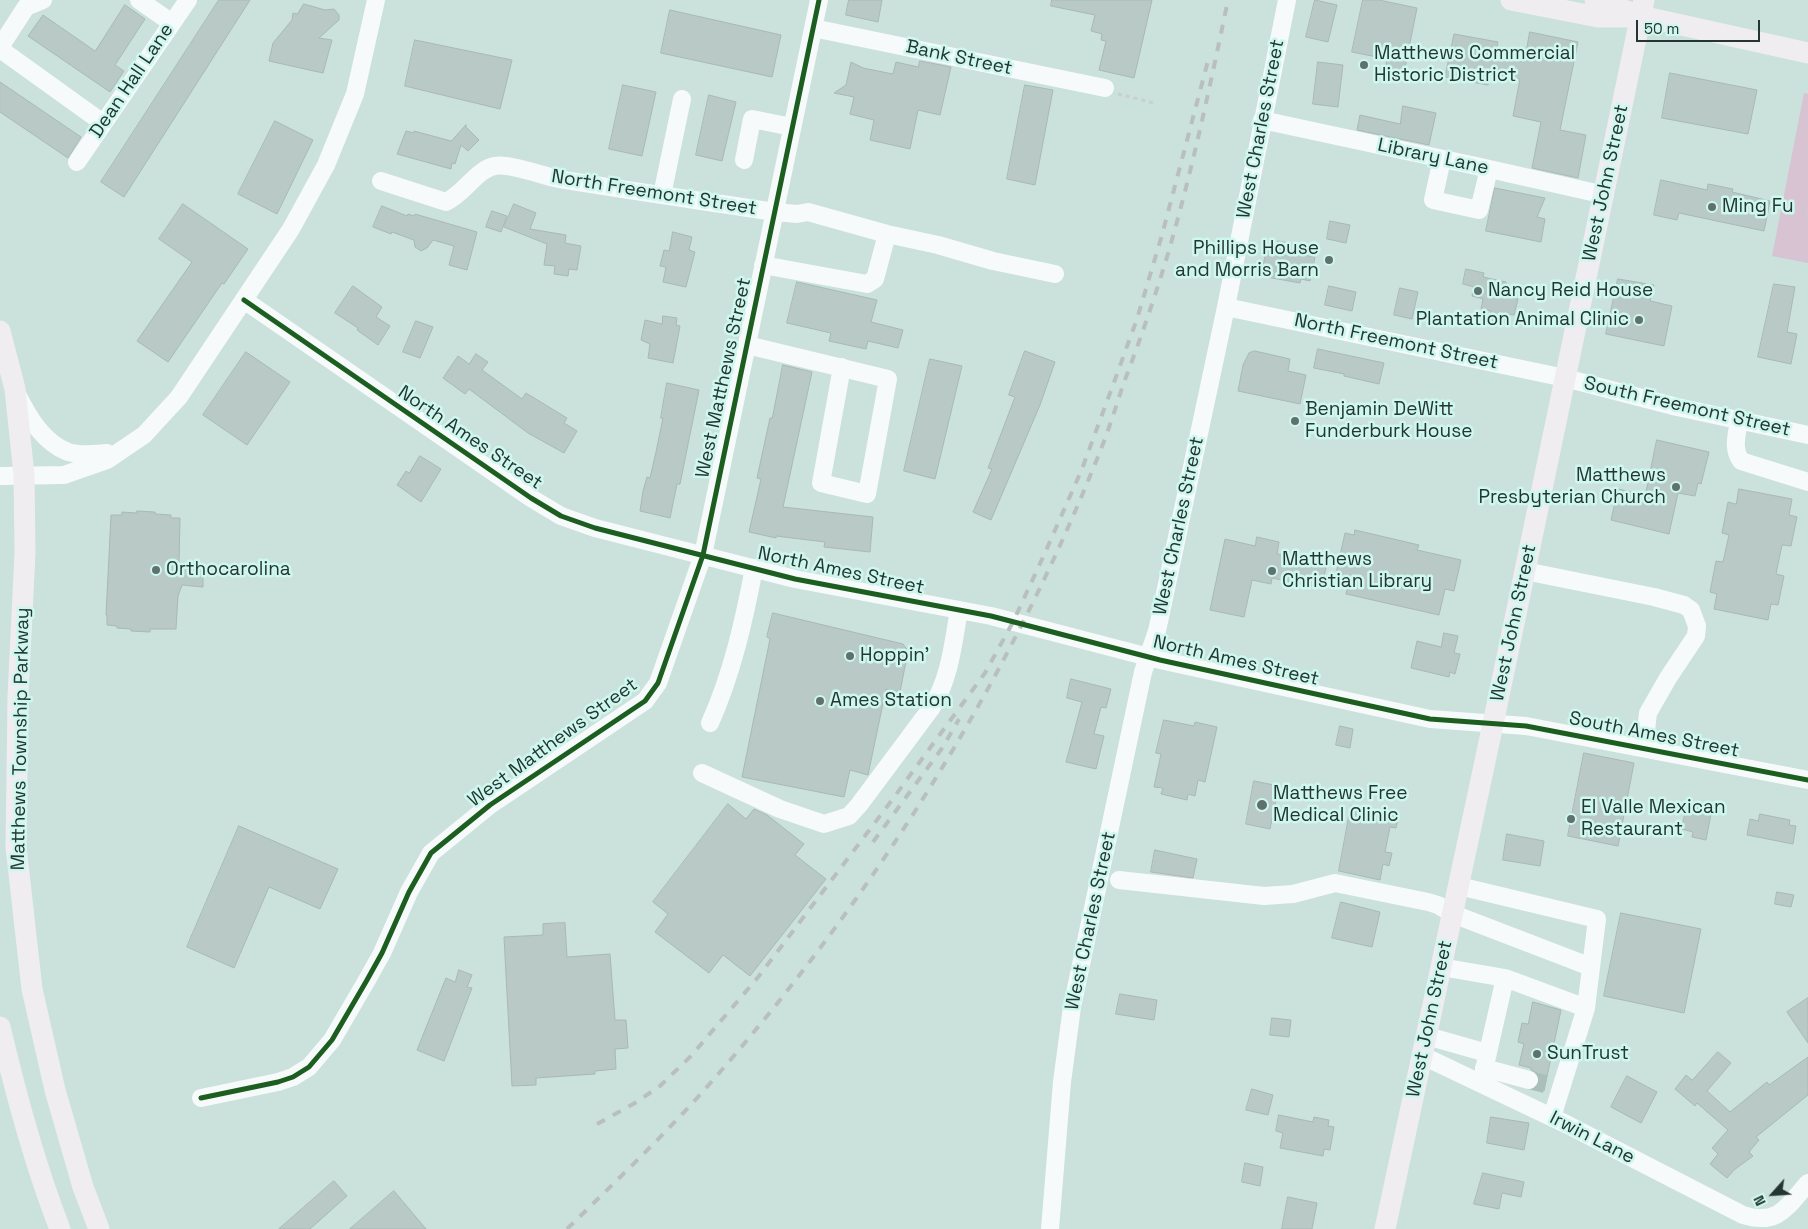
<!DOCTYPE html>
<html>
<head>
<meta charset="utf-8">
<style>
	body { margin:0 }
	#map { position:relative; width:1808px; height:1229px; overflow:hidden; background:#cbe1db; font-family:"Space Grotesk",sans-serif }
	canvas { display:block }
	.north { position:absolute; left:1748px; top:1169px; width:50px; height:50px; -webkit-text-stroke:4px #cef8ed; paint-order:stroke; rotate:244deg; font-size:14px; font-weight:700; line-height:20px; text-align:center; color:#253531 }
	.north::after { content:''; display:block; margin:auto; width:18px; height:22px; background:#253531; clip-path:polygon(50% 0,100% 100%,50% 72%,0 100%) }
	.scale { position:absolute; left:1636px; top:20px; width:124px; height:22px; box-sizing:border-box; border:2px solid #253531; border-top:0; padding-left:6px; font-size:15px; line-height:18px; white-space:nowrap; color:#253531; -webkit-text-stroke:4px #cef8ed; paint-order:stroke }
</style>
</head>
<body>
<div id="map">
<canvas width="1808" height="1229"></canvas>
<div class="north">N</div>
<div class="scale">50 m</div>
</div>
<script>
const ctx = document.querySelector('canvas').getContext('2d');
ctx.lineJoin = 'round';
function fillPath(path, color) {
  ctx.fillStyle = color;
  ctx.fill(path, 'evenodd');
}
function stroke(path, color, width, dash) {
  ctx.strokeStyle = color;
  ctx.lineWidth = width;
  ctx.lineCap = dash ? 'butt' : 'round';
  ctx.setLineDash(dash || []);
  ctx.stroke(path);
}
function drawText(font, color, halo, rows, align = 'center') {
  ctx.font = font + ' "Space Grotesk",sans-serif';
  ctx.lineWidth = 5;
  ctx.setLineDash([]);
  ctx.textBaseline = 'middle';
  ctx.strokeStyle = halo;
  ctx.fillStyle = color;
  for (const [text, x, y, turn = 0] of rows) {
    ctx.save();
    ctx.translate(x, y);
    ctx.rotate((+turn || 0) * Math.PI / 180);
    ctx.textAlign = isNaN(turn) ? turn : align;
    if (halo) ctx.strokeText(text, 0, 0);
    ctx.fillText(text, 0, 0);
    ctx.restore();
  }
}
const green = new Path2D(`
	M1804 93 1808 94V263L1772 256Z`);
const building = new Path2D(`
	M219 0H250L124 197 101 182Z
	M849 0H882L878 22 846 15Z
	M1052 0H1152L1134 78 1099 70 1106 41 1101 40 1102 34 1091 31 1095 15 1051 6Z
	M1315 0 1337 5 1328 42 1306 37Z
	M1363 0H1379L1417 8 1403 78 1384 75 1387 59 1352 52Z
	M304 4 325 10 334 9 339 15V20L319 38 332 40 323 73 269 61 273 43 292 20 293 13 297 14Z
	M125 5 145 19 115 65 124 71 110 92 28 36 43 15 95 51Z
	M670 10 781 35 772 77 661 53Z
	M1530 32 1578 42 1560 130 1586 135 1578 178 1532 168 1541 122 1513 116 1520 79 1490 73 1488 85 1445 77 1454 34 1498 42 1495 56 1524 62Z
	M415 40 512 60 500 109 405 86Z
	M920 61 951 67 940 115 918 110 910 149 870 140 874 120 850 114 854 97 834 93 846 85 851 62 863 68 893 74 896 62 918 67Z
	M1318 62 1343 65 1338 107 1313 104Z
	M1670 73 1757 90 1748 134 1662 118Z
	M0 82 81 137 68 158 0 112Z
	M623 85 656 92 642 156 609 149Z
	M1025 85 1053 90 1035 185 1007 179Z
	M709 95 736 102 722 161 696 155Z
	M1403 106 1436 113 1429 145 1357 130 1360 115 1400 124Z
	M275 121 313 140 277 214 238 194Z
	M466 125V127L479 140 468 151 461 145 455 164 452 163 451 169 397 154 406 131 414 133V131L451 141Z
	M1661 180 1707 190 1708 184 1733 189 1732 192 1770 201 1764 231 1679 213 1677 220 1654 215Z
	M1495 188 1545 198 1537 217 1545 219 1541 242 1486 231Z
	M183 204 248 249 224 284 222 283 168 362 137 341 192 262 159 239Z
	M514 204 536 213 530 229 566 235 565 243 581 246 577 270 569 269 568 276 554 274 555 266 544 265 547 244 504 227Z
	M382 206 407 216 408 214 414 216 415 214 477 232 467 270 449 265 454 246 433 240 427 248 421 251 415 247 414 240 392 232 391 234 373 227Z
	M492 211 507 216 501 232 486 227Z
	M1330 221 1350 225 1346 243 1327 239Z
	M673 232 692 237 689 250 695 252 686 287 663 282 666 267 660 266 664 250 669 251Z
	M1278 241 1295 244 1293 253 1315 257 1310 281 1301 279 1300 283 1261 276 1267 246 1277 247Z
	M1466 269 1484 273 1483 277 1506 282V286L1514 288 1512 298 1518 299 1514 315 1507 314 1505 323 1489 320 1491 311 1481 309 1483 299 1472 296 1474 287 1463 284Z
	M1618 279 1654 285 1650 301 1672 306 1664 346 1606 334Z
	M797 282 877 300 871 322 903 330 898 348 868 341 866 349 829 341 831 333 787 323Z
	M1774 284 1795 287 1787 332 1797 334 1791 364 1758 357Z
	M353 286 382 307 376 317 390 326 378 345 357 330 358 328 335 313Z
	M1329 286 1356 292 1352 311 1325 305Z
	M1400 288 1418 292 1412 319 1394 315Z
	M663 316 677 318 676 325 680 326 673 363 648 358 650 344 641 340 645 320 662 324Z
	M416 321 433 327 420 358 403 352Z
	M1318 349 1384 363 1379 384 1344 376V374L1314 368Z
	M1025 351 1055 362 1040 405 991 520 973 512 992 469 988 468 1015 397 1009 395Z
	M1255 351 1290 359 1288 371 1306 375 1300 404 1238 391 1243 365 1249 353Z
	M246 352 290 382 247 445 203 415Z
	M476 354 488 362 482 370 522 399 526 393 567 418 564 423 577 431 564 453 528 433 469 389 465 394 443 378 458 356 469 364Z
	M930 359 962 366 935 479 904 471Z
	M783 365 812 372 783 507 873 517 870 552 824 547 825 542 776 536V538L749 532 761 479 757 478 770 418H772Z
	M667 383 699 390 680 484H677L670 518 640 511 643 491 647 477 650 478 656 452 663 418H661Z
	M1657 440 1709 452 1701 484 1698 483 1695 496 1678 493 1669 534 1611 520 1618 489 1645 495Z
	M420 456 441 469 421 502 397 485 406 471 409 473Z
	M1739 489 1792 499 1789 515 1797 517 1791 546 1782 545 1776 574 1784 576 1778 605 1771 604 1768 620 1714 609 1717 594 1710 592 1716 561 1723 562 1729 535 1722 533 1728 502 1736 504Z
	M137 511 155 512V514L171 515V518H180L179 563 203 564V587L182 585 178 596 176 629H150V632L131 631V629L117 628V626L107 625V615H106L111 515H122V512L137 513Z
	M1355 530 1419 545 1417 550 1461 560 1454 591 1445 589 1439 615 1346 594 1349 581 1335 578 1345 533 1354 535Z
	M1257 537 1279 542 1277 554 1327 564 1321 588 1272 578 1271 584 1252 580 1244 617 1210 610 1225 539 1255 546Z
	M773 613 903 644 908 651 900 692 886 689 868 775 850 770 844 797 742 777 770 639 767 637Z
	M1444 633 1458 636 1454 653 1460 654 1455 674 1450 672 1449 677 1411 668 1417 641 1441 647Z
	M1071 679 1111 689 1106 708 1101 707 1094 734 1104 736 1096 769 1066 762 1082 702 1067 698Z
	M1164 720 1194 726 1195 722 1217 727 1205 782 1198 780 1195 796 1188 794 1187 800 1161 794 1163 788 1154 787 1161 754 1156 753Z
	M1340 726 1353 729 1350 748 1336 745Z
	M1584 753 1634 763 1618 846 1568 836Z
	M1254 781 1279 786 1270 829 1246 824Z
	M728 804 746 819 754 809 767 815 804 844 795 855 826 879 750 976 723 955 709 973 655 932 668 914 653 902Z
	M1687 804 1712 809 1706 840 1692 837 1693 832 1682 829Z
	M1351 806 1399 816 1396 828 1390 827 1385 852 1392 853 1389 866 1383 864 1380 880 1339 871Z
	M1760 814 1790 820 1789 825 1796 826 1793 844 1747 835 1750 819 1758 821Z
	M239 826 338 869 320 909 269 887 234 968 187 947Z
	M1507 834 1544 841 1540 866 1503 860Z
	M1155 850 1197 859 1193 878 1151 872Z
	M1777 892 1794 895 1791 907 1775 904Z
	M1341 902 1380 912 1372 947 1332 938Z
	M1621 913 1701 929 1684 1013 1604 996Z
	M565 923 567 957 610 954 615 1020H626L628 1048 615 1049 616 1069 595 1071V1074L536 1078V1085L512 1086 504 937 543 935V924Z
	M459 970 472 975 467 987 472 988 444 1061 417 1050 446 978 455 982Z
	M1120 994 1157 1000 1154 1020 1116 1014Z
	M1808 998V1043L1787 1012Z
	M1533 1002 1561 1010 1544 1091 1534 1089 1539 1082 1537 1073 1531 1070V1068L1519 1065 1524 1044 1518 1042 1522 1023 1528 1024Z
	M1272 1018 1291 1020 1289 1037 1270 1035Z
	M1718 1052 1731 1063 1707 1091 1730 1112 1767 1082 1769 1085 1808 1057V1095L1756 1137 1759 1140 1749 1152 1753 1156 1734 1170 1727 1178 1710 1164 1718 1154 1712 1148 1728 1130 1697 1103 1695 1106 1675 1089 1686 1075 1692 1080Z
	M1627 1076 1657 1092 1641 1123 1611 1107Z
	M1252 1089 1273 1095 1268 1115 1246 1110Z
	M1279 1115 1313 1122 1314 1117 1329 1120 1328 1126 1334 1127 1330 1150 1324 1149 1323 1156 1280 1148 1283 1133 1276 1131Z
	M1491 1117 1529 1123 1524 1150 1487 1143Z
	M1245 1163 1263 1167 1260 1186 1242 1182Z
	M1483 1173 1524 1182 1521 1197 1502 1193 1499 1209 1474 1204Z
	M334 1181 347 1196 310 1229H279Z
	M394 1191 426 1229H350Z
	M1288 1197 1317 1203 1312 1229H1282Z`);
const minorTunnel = new Path2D(`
	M1529 1080 1545 1084`);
const path = new Path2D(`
	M1118 94 1154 103
	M1808 211V220`);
const minor = new Path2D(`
	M139 0 172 23
	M813 28 1105 88
	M0 47 26 7 43 0
	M0 49 103 123
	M1262 120 1476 166 1605 195
	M1442 159 1433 200 1479 210 1489 169
	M744 160 752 119 792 127
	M77 162 188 0
	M381 181 446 202C464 194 477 169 495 166 509 163 543 176 559 179 630 191 703 201 775 212L797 214 808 212 887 234 938 245 993 261 1055 274
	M662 195 682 99
	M763 265 867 284 875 279 887 234
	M244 300 531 498 561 516 595 528 795 579 991 616 1160 660 1430 719 1526 726 1808 780
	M1226 307 1565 378 1677 407 1808 435
	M747 345 888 379 867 494 821 483 842 367
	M18 396C29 418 44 443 68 452 81 456 94 454 107 453
	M1739 420C1737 435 1732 448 1741 461L1808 482
	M0 476 64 475 107 460 144 435 179 397 291 229 326 165 355 94 376 0
	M1525 571 1654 597 1684 605 1691 610 1697 626 1696 636 1668 678 1648 713 1644 748
	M710 723C732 674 744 621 754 568
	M702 773 780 809 824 824 849 816 859 805 932 707C950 678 953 644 959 610
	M1119 880 1264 896 1293 894 1335 883 1428 902 1438 905 1453 914 1591 967
	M1459 886 1597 919 1586 1008 1505 978 1481 1083
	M1441 967 1505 978
	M1427 1036 1487 1053
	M1423 1056 1568 1125 1743 1215C1778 1226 1787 1207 1808 1183
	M1484 1068 1529 1080
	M201 1098 278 1082 293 1077 309 1067 332 1040 367 980 382 953 409 892 431 853 490 805 645 701 658 683 703 555 819 0
	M1552 1117 1586 1008
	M1050 1229 1062 1082 1072 1007 1143 672 1157 631 1226 307 1287 0`);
const major = new Path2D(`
	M1511 0 1598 17H1631
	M1595 0 1641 16 1808 53
	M0 331 15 389 24 475 25 553 18 696 16 847 32 989 55 1090 83 1187 99 1229
	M0 1027C16 1095 34 1163 60 1229
	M1385 1229 1493 724 1644 0`);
const rail = new Path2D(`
	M873 842 943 747 959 719
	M597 1124 635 1103 660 1086 691 1056 759 976 889 804 985 673 1013 622 1044 555 1082 469 1113 385 1137 319 1162 235 1209 57
	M567 1229C611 1186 656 1143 698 1097 865 910 1003 693 1097 459 1107 435 1115 410 1123 385 1139 343 1154 300 1167 257 1192 172 1210 86 1228 0`);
const cycleway = new Path2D(`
	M244 300 531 498 561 516 595 528 795 579 991 616 1160 660 1430 719 1526 726 1808 780
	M201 1098 278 1082 293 1077 309 1067 332 1040 367 980 382 953 409 892 431 853 490 805 645 701 658 683 703 555 819 0`);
const markers = [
	[1364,65,5,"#5f716c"],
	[1712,207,5,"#5f716c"],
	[1329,260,5,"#5f716c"],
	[1478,291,5,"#5f716c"],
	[1639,320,5,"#5f716c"],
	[1295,421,5,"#5f716c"],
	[1676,487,5,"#5f716c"],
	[156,570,5,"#5f716c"],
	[1272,571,5,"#5f716c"],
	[850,656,5,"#5f716c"],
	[820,701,5,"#5f716c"],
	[1262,805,6,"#5f716c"],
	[1571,819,5,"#5f716c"],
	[1537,1054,5,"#5f716c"]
];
const poiNames = [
	["Matthews Commercial",1374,54],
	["Historic District",1374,76],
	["Ming Fu",1722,207],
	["Phillips House",1319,249,"right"],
	["and Morris Barn",1319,271,"right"],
	["Nancy Reid House",1488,291],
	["Plantation Animal Clinic",1629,320,"right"],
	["Benjamin DeWitt",1305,410],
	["Funderburk House",1305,432],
	["Matthews",1666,476,"right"],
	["Presbyterian Church",1666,498,"right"],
	["Matthews",1282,560],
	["Christian Library",1282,582],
	["Orthocarolina",166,570],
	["Hoppin'",860,656],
	["Ames Station",830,701],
	["Matthews Free",1273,794],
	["Medical Clinic",1273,816],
	["El Valle Mexican",1581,808],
	["Restaurant",1581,830],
	["SunTrust",1547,1054]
];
const streetNames = [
	["Bank Street",959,58,12],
	["Dean Hall Lane",132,81,-56],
	["West Charles Street",1261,129,-79],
	["Library Lane",1433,157,12],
	["West John Street",1606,183,-78],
	["North Freemont Street",654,193,9],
	["North Freemont Street",1396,342,12],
	["West Matthews Street",724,378,-78],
	["South Freemont Street",1687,407,13],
	["North Ames Street",470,438,34],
	["West Charles Street",1179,526,-78],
	["North Ames Street",841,571,12],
	["West John Street",1514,623,-78],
	["North Ames Street",1236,661,13],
	["South Ames Street",1654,735,11],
	["Matthews Township Parkway",21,739,-89],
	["West Matthews Street",553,743,-36],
	["West Charles Street",1091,921,-78],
	["West John Street",1430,1019,-78],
	["Irwin Lane",1592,1138,27]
];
fillPath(green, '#d8c3d3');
fillPath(building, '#b9cac6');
stroke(building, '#a8b9b4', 1);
stroke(minorTunnel, '#aabfb9', 18, [18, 9]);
stroke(path, '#c9d0ce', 3, [4, 4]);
stroke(minor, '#f7fafa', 18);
stroke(major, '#efedef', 21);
stroke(rail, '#b9bfbd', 4, [9, 9]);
stroke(cycleway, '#1b5e20', 5);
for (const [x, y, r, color] of markers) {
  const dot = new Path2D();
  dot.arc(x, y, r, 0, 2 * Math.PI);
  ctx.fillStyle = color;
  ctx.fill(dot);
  stroke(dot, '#cef8ed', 2);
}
drawText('19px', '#253531', '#cef8ed', poiNames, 'left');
drawText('19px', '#253531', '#cef8ed', streetNames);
</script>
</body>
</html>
